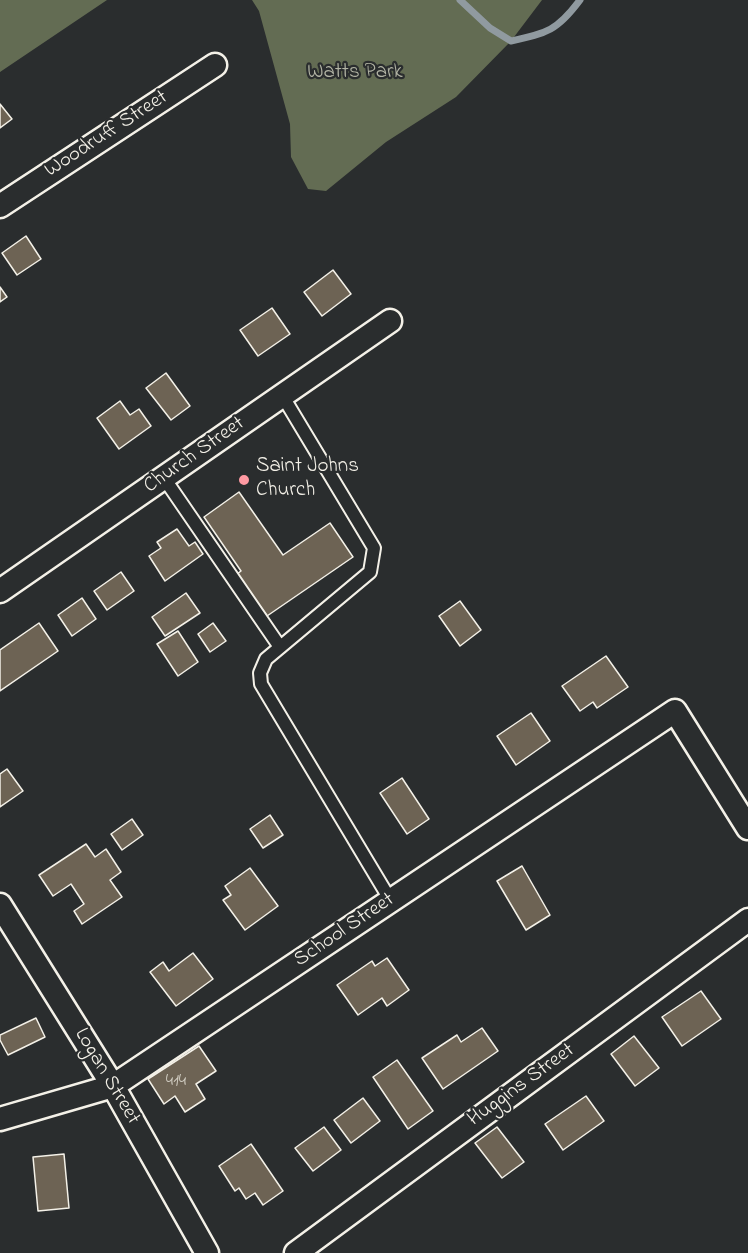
<!DOCTYPE html>
<html>
<head>
<meta charset="utf-8">
<style>
	body { margin:0 }
	canvas { display:block; background:#2a2d2e }
</style>
</head>
<body>
<canvas width="748" height="1253"></canvas>
<script>
const ctx = document.querySelector('canvas').getContext('2d');
ctx.lineJoin = 'round';
function fillPath(path, color) {
  ctx.fillStyle = color;
  ctx.fill(path, 'evenodd');
}
function stroke(path, color, width, dash) {
  ctx.strokeStyle = color;
  ctx.lineWidth = width;
  ctx.lineCap = dash ? 'butt' : 'round';
  ctx.setLineDash(dash || []);
  ctx.stroke(path);
}
function drawText(font, color, halo, rows, align = 'center') {
  ctx.font = font + ' "Indie Flower",sans-serif';
  ctx.lineWidth = 4.5;
  ctx.setLineDash([]);
  ctx.textBaseline = 'middle';
  ctx.strokeStyle = halo;
  ctx.fillStyle = color;
  for (const [text, x, y, turn = 0] of rows) {
    ctx.save();
    ctx.translate(x, y);
    ctx.rotate((+turn || 0) * Math.PI / 180);
    ctx.textAlign = isNaN(turn) ? turn : align;
    if (halo) ctx.strokeText(text, 0, 0);
    ctx.fillText(text, 0, 0);
    ctx.restore();
  }
}
const green = new Path2D(`
	M0 0H107L0 72Z
	M252 0H542L511 41 456 97 386 142 326 191 308 189 291 157 290 124 259 11Z`);
const stream = new Path2D(`
	M460 0 490 28 511 41C547 33 557 31 580 0`);
const building = new Path2D(`
	M0 104 12 119 0 128Z
	M26 236 41 259 17 275 2 253Z
	M333 270 351 294 322 316 304 292Z
	M0 287 7 297 0 302Z
	M272 308 290 334 258 356 240 330Z
	M166 373 190 406 171 420 146 388Z
	M120 401 130 415 139 409 151 426 119 449 97 418Z
	M239 492 283 555 330 523 353 557 267 616 237 574 241 571 204 517Z
	M177 529 189 546 195 542 203 554 165 581 149 556 161 548 157 542Z
	M121 572 134 591 107 610 94 591Z
	M186 593 200 613 165 636 152 617Z
	M82 598 96 619 72 636 58 615Z
	M460 601 481 630 460 646 439 616Z
	M39 623 58 651 0 691V650Z
	M213 623 226 641 210 652 198 634Z
	M178 631 198 662 178 676 157 644Z
	M606 656 628 687 597 708 593 702 580 711 562 686Z
	M531 713 550 741 516 765 497 736Z
	M7 769 23 791 0 807V774Z
	M402 778 429 819 407 834 380 793Z
	M270 815 283 835 263 848 250 829Z
	M132 819 143 835 122 850 111 834Z
	M86 844 95 857 106 849 121 872 110 880 122 897 82 924 74 911 84 904 71 884 53 896 39 875Z
	M522 866 550 915 526 930 497 881Z
	M250 868 278 906 245 930 223 900 231 895 225 886Z
	M193 953 213 979 176 1006 150 972 163 962 169 971Z
	M387 958 409 990 387 1006 382 998 358 1015 337 985 372 961 375 966Z
	M701 991 721 1019 682 1046 662 1017Z
	M36 1018 45 1037 8 1055 0 1040V1035Z
	M482 1028 498 1051 443 1089 422 1058 457 1035 461 1042Z
	M634 1036 659 1068 635 1086 611 1054Z
	M199 1046 216 1071 196 1084 205 1099 185 1112 175 1096 164 1104 148 1079Z
	M397 1060 433 1111 408 1129 373 1077Z
	M586 1096 604 1121 563 1150 545 1124Z
	M363 1098 380 1121 351 1143 334 1120Z
	M324 1127 341 1150 313 1171 295 1148Z
	M497 1127 524 1162 502 1178 475 1143Z
	M251 1144 283 1191 263 1205 255 1193 246 1199 239 1188 235 1191 219 1166Z
	M64 1154 69 1208 38 1211 33 1157Z`);
const service = new Path2D(`
	M282 395 374 548 370 572 266 659 260 673 261 684 391 901
	M164 478 280 647`);
const minor = new Path2D(`
	M0 206 215 65
	M0 591 390 321
	M0 905 113 1086 207 1253
	M0 1119 113 1086 675 711 748 828
	M296 1253 748 920`);
const markers = [
	[244,480,6,"#ff9aa2"]
];
const numberNames = [
	["414",176,1082]
];
const parkNames = [
	["Watts Park",355,74]
];
const streetNames = [
	["Woodruff Street",107,135,-33],
	["Church Street",195,456,-35],
	["School Street",345,931,-34],
	["Logan Street",106,1077,59],
	["Huggins Street",522,1086,-36]
];
const poiNames = [
	["Saint Johns",256,468],
	["Church",256,492]
];
fillPath(green, '#636c53');
stroke(stream, '#909aa0', 7);
fillPath(building, '#6d6354');
stroke(building, '#f4f1e8', 1.5);
stroke(service, '#f4f1e8', 16);
stroke(minor, '#f4f1e8', 27);
stroke(service, '#2a2d2e', 12);
stroke(minor, '#2a2d2e', 22);
for (const [x, y, r, color] of markers) {
  const dot = new Path2D();
  dot.arc(x, y, r, 0, 2 * Math.PI);
  ctx.fillStyle = color;
  ctx.fill(dot);
  stroke(dot, '#2a2d2e', 2);
}
drawText('18px', '#d2cec3', null, numberNames);
drawText('21px', '#b3b5a5', '#2a2d2e', parkNames);
drawText('21px', '#f4f1e8', '#2a2d2e', streetNames);
drawText('21px', '#f4f1e8', '#2a2d2e', poiNames, 'left');
</script>
</body>
</html>
